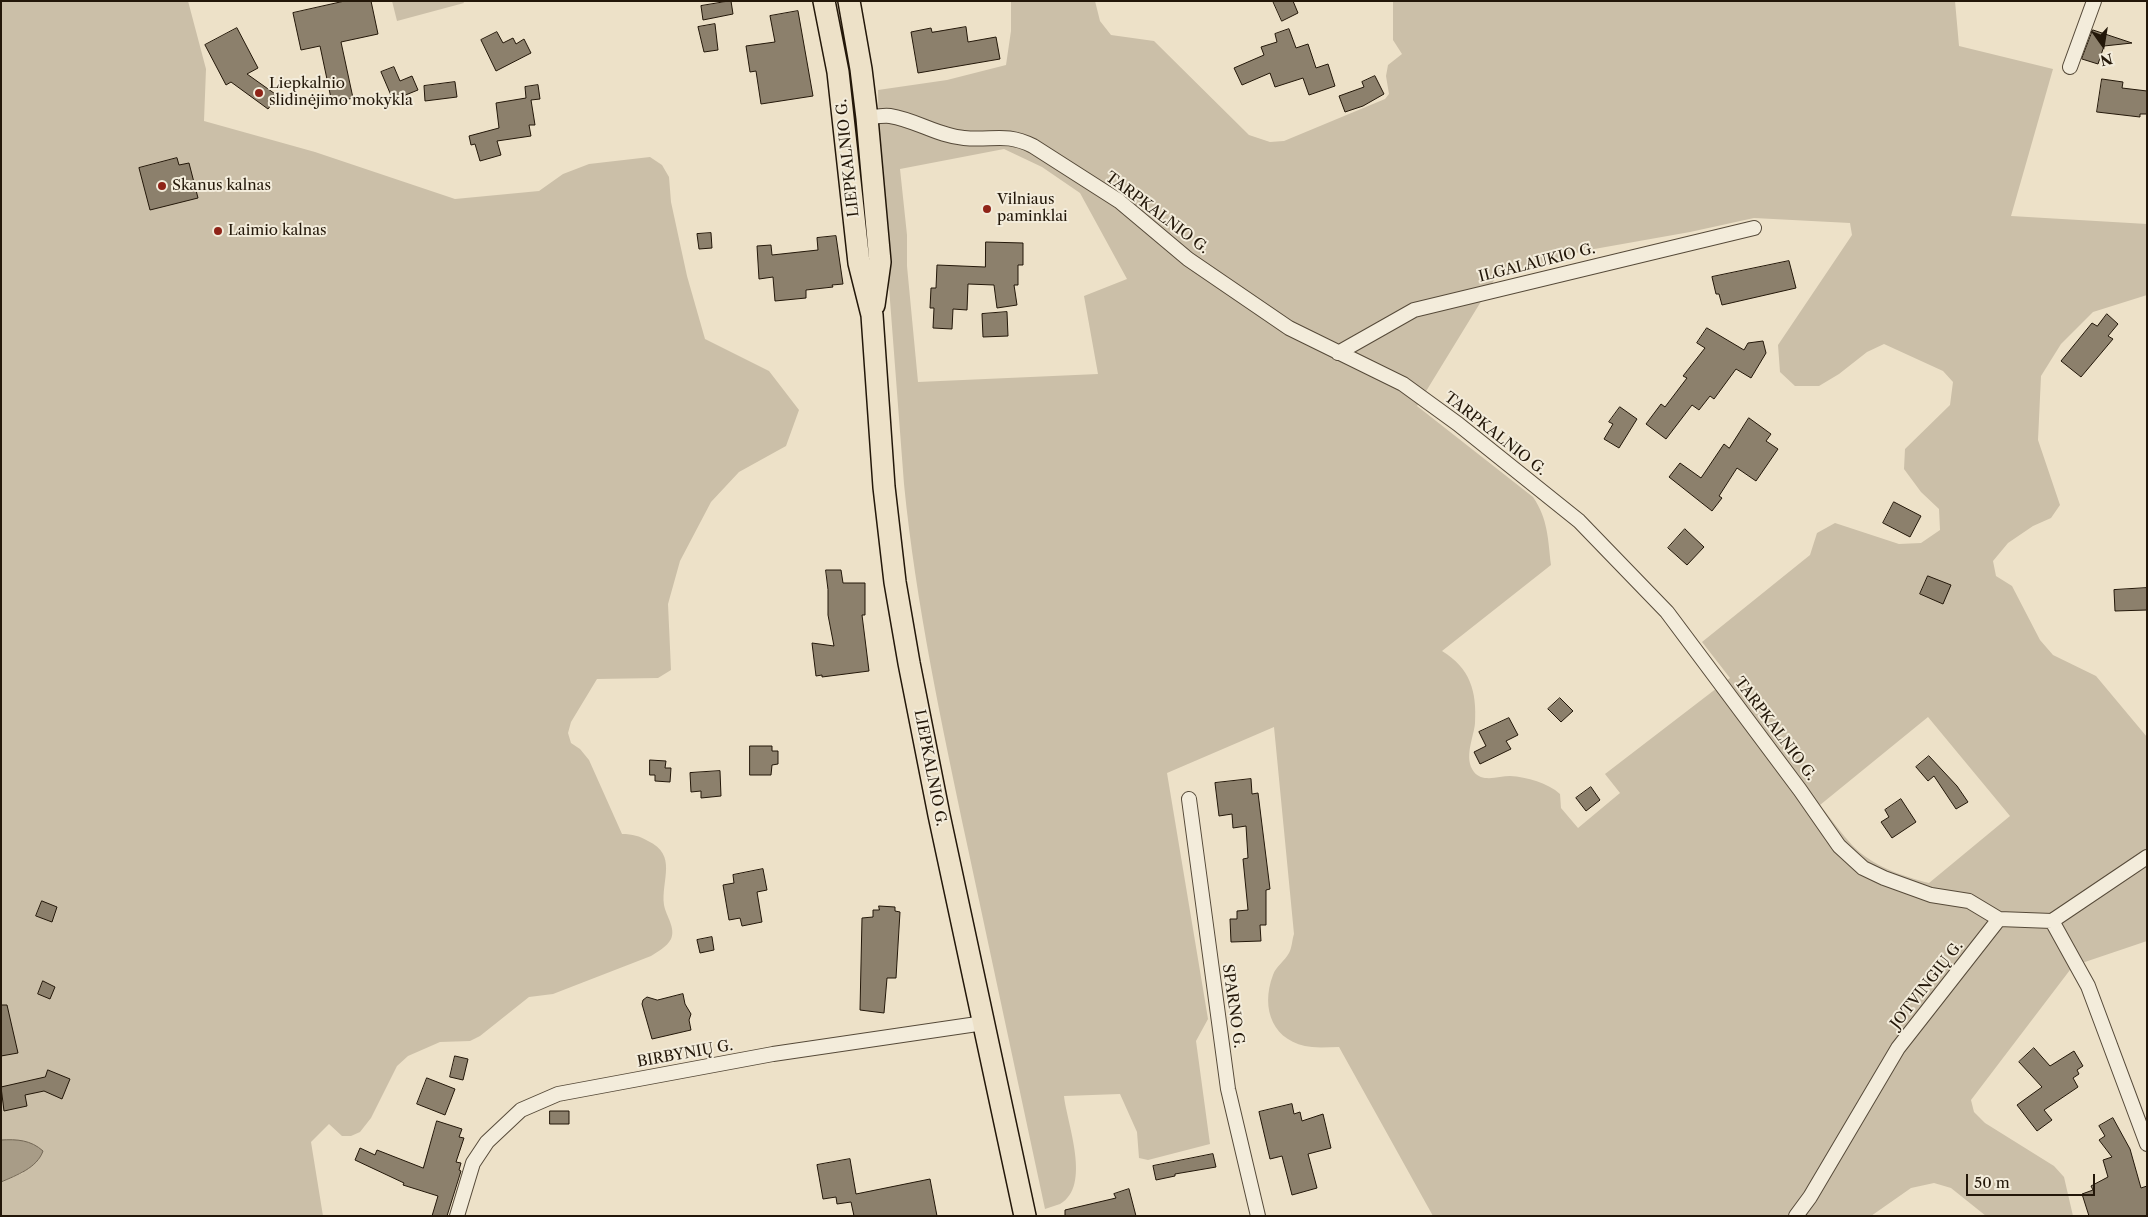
<!DOCTYPE html>
<html>
<head>
<meta charset="utf-8">
<style>
	body { margin:0 }
	#map { position:relative; width:2148px; height:1217px; overflow:hidden; background:#ede1c8; font-family:"Libre Caslon Text",serif }
	canvas { display:block }
	.frame { position:absolute; inset:0; border:2px solid #231709; pointer-events:none }
	.north { position:absolute; left:2078px; top:20px; width:50px; height:50px; -webkit-text-stroke:4px #f3ecdb; paint-order:stroke; rotate:167deg; font-size:14px; font-weight:700; line-height:20px; text-align:center; color:#231709 }
	.north::after { content:''; display:block; margin:auto; width:18px; height:22px; background:#231709; clip-path:polygon(50% 0,100% 100%,50% 72%,0 100%) }
	.scale { position:absolute; left:1966px; top:1174px; width:129px; height:22px; box-sizing:border-box; border:2px solid #231709; border-top:0; padding-left:6px; font-size:15px; line-height:18px; white-space:nowrap; color:#231709; -webkit-text-stroke:4px #f3ecdb; paint-order:stroke }
</style>
</head>
<body>
<div id="map">
<canvas width="2148" height="1217"></canvas>
<div class="frame"></div>
<div class="north">N</div>
<div class="scale">50 m</div>
</div>
<script>
const ctx = document.querySelector('canvas').getContext('2d');
ctx.lineJoin = 'round';
function fillPath(path, color) {
  ctx.fillStyle = color;
  ctx.fill(path, 'evenodd');
}
function stroke(path, color, width, dash) {
  ctx.strokeStyle = color;
  ctx.lineWidth = width;
  ctx.lineCap = dash ? 'butt' : 'round';
  ctx.setLineDash(dash || []);
  ctx.stroke(path);
}
function drawText(font, color, halo, rows, align = 'center') {
  ctx.font = font + ' "Libre Caslon Text",serif';
  ctx.lineWidth = 4;
  ctx.setLineDash([]);
  ctx.textBaseline = 'middle';
  ctx.strokeStyle = halo;
  ctx.fillStyle = color;
  for (const [text, x, y, turn = 0] of rows) {
    ctx.save();
    ctx.translate(x, y);
    ctx.rotate((+turn || 0) * Math.PI / 180);
    ctx.textAlign = isNaN(turn) ? turn : align;
    if (halo) ctx.strokeText(text, 0, 0);
    ctx.fillText(text, 0, 0);
    ctx.restore();
  }
}
const green = new Path2D(`
	M1 1H188L206 69 204 121 315 152 455 199 539 191 563 174 589 164 650 157 662 165 669 177 671 202 687 276 705 339 769 371 799 410 786 446 739 472 711 502 680 561 668 604 671 670 658 678 597 679 571 722 568 733 571 743 580 749 589 760 622 834C633 834 639 836 648 841 678 855 661 880 664 905 666 916 676 928 671 939 667 947 657 952 651 956L553 994 529 997 480 1036 470 1041 440 1042 408 1056 397 1066 371 1118 360 1132 351 1136H342L329 1124 311 1142 323 1216H1V1182L23 1173 16 1140H1Z
	M392 1H463L464 3 397 21Z
	M1011 1H1095L1100 21 1111 35 1154 41 1249 135 1270 142 1284 141 1385 99 1389 94 1386 76 1388 65 1402 54 1393 40V1H1955L1959 46 2053 69 2011 216 2147 224V295L2093 312 2061 344 2041 376 2038 440 2060 505 2051 518 2033 526 2008 543 1993 561 1996 576 2012 586 2040 640 2053 655 2096 676 2147 737V941L2073 966 1971 1100 1974 1112 1985 1123 2054 1166 2064 1177 2073 1216H1986L1951 1188 1934 1183 1911 1188 1871 1216H1433L1339 1047C1330 1047 1321 1048 1312 1047 1273 1043 1260 1009 1273 975 1276 966 1285 961 1289 953 1292 948 1292 940 1294 934L1274 727 1167 773 1208 1019 1196 1041 1210 1144 1148 1160 1139 1158 1137 1132 1120 1094 1064 1096C1067 1124 1092 1186 1060 1204 1055 1206 1050 1207 1045 1209 1019 1087 993 966 967 844 942 725 916 605 904 484L879 156 878 90 947 80 1006 65 1011 31ZM1004 149 1042 167 1080 193 1127 279 1084 296 1098 374 918 382 907 266V235L900 169ZM1754 218 1850 223 1852 235 1778 345 1780 372 1795 386H1819L1839 374 1867 352 1884 344 1943 371 1953 382 1950 405 1905 449 1904 469 1921 492 1939 509 1940 530 1921 543 1899 544 1835 523 1817 533 1810 555 1702 642 1730 678 1605 774 1620 793 1578 828 1561 808 1560 794C1548 783 1527 777 1510 776 1499 776 1483 783 1474 772 1463 758 1474 737 1475 723 1477 691 1470 668 1442 651L1551 565C1548 539 1548 519 1533 497L1417 406 1496 277 1583 251 1690 232ZM1928 717 2010 816 1929 883C1902 876 1872 866 1852 845 1841 833 1831 819 1820 805Z`);
const water = new Path2D(`
	M1 1140C17 1139 31 1140 43 1151 37 1168 17 1175 1 1182Z`);
const building = new Path2D(`
	M345 1H371L378 34 341 42 353 98 332 103 320 46 301 50 293 13Z
	M731 1 733 14 703 20 701 6Z
	M1273 1H1293L1298 13 1282 21Z
	M798 11 813 96 761 104 756 71 750 72 746 46 775 42 770 16Z
	M715 24 718 50 704 52 698 27Z
	M966 27 968 42 996 37 1000 59 918 73 911 32 931 28 932 32Z
	M237 28 258 68 247 74 278 96 268 109 231 82 226 85 205 45Z
	M1289 29 1296 48 1308 44 1316 68 1328 64 1335 86 1309 95 1303 78 1275 87 1270 73 1242 85 1234 68 1264 55 1261 47 1277 42 1275 34Z
	M2093 30 2132 43 2104 46 2098 64 2082 59Z
	M497 32 503 43 513 38 516 44 524 39 531 53 496 71 481 40Z
	M394 67 400 81 412 76 418 90 393 100 381 72Z
	M1375 76 1384 94 1363 106 1345 112 1339 96 1364 87 1362 82Z
	M2102 79 2123 82 2122 88 2147 91V114H2140V117L2097 112Z
	M455 82 457 97 425 101 424 86Z
	M538 85 540 99 531 100 535 125H529L531 136 497 141 501 155 480 161 475 144 471 145 469 136 499 128 496 103 526 98 525 87Z
	M177 158 179 165 189 163 198 198 150 210 139 168Z
	M711 233 712 248 699 249 697 234Z
	M836 236 843 284 832 285 833 287 806 290V298L775 301 773 277 759 279 757 246 771 245 772 255 818 250 817 238Z
	M986 242 1023 243V265H1018V285H1014L1017 305 997 308 994 285 968 284 967 310 953 309 952 329 933 328 934 308H930L931 288H936L937 265 985 267Z
	M1789 261 1796 288 1722 305 1719 294H1716L1712 277Z
	M1007 312 1008 336 983 337 982 314Z
	M2107 314 2118 324 2108 336 2113 339 2081 377 2061 361 2092 323 2097 326Z
	M1707 328 1744 350 1748 343 1763 341 1766 353 1751 378 1736 369 1714 399 1710 396 1699 410 1692 405 1666 439 1646 424 1661 404 1665 407 1687 378 1683 376 1705 348 1697 343Z
	M1620 407 1637 419 1619 448 1604 439 1613 424 1609 422Z
	M1749 418 1771 434 1766 441 1778 449 1756 481 1737 468 1719 496 1722 498 1712 511 1669 477 1680 463 1701 478 1724 444 1729 448Z
	M1894 502 1921 516 1910 537 1883 523Z
	M1685 529 1704 547 1687 565 1668 548Z
	M826 570H841L843 583H865V615H862L869 671 822 677V675L816 676 812 643 834 646 828 615V590Z
	M1928 576 1951 585 1943 604 1920 594Z
	M2147 588V610L2115 611 2114 590Z
	M1560 698 1573 711 1561 722 1548 709Z
	M1509 718 1518 735 1506 741 1511 749 1480 764 1474 752 1486 746 1479 732Z
	M750 746H772V751H778V764L772 765 771 775H750Z
	M1929 756 1957 786 1968 802 1956 809 1934 776 1928 781 1916 767Z
	M650 760 666 761 665 768H671L670 782 655 781V775H650Z
	M720 771 721 796 701 798V791L691 792 690 773Z
	M1251 779 1252 794 1258 793 1270 889 1266 890V925H1260L1261 941 1231 942 1230 919H1237V911L1248 910 1243 859 1248 858 1246 826 1233 828 1232 814 1219 816 1215 783Z
	M1591 787 1600 800 1586 811 1576 798Z
	M1901 799 1916 822 1892 838 1881 822 1889 817 1885 810Z
	M763 869 767 890 757 892 762 922 742 926 740 918 729 920 723 885 734 883 733 875Z
	M42 901 57 907 52 922 36 916Z
	M879 906 895 907V911L900 912 896 978H887L884 1013 860 1010 862 918 873 917V910H879Z
	M712 937 714 950 700 953 697 940Z
	M43 981 55 987 50 999 38 994Z
	M683 994 685 1004 691 1014 689 1020 691 1030 652 1039 642 1004 643 1000 647 997 657 1000Z
	M1 1005H7L18 1053 1 1056Z
	M2034 1048 2050 1066 2074 1051 2083 1066 2077 1070 2079 1074 2073 1078 2078 1087 2044 1110 2052 1120 2037 1131 2017 1105 2042 1087 2019 1062Z
	M455 1056 468 1059 463 1080 450 1077Z
	M48 1070 70 1079 62 1099 44 1091 25 1095 27 1106 4 1111 1 1087 45 1077Z
	M427 1078 455 1089 445 1115 417 1104Z
	M1292 1104 1294 1114 1300 1112 1302 1121 1323 1114 1331 1148 1308 1154 1317 1188 1292 1195 1282 1156 1270 1159 1259 1112Z
	M550 1111H569V1124H550Z
	M2113 1118 2130 1149 2141 1188 2147 1186V1216H2089L2082 1194 2093 1190 2091 1186 2108 1177 2103 1160 2112 1157 2099 1140 2105 1136 2099 1126Z
	M437 1121 462 1129 459 1137 464 1138 456 1162 461 1163 459 1170 461 1171 447 1216H432L438 1196 403 1185 404 1183 355 1160 360 1148 375 1155 377 1150 423 1168Z
	M1213 1154 1216 1167 1175 1174V1176L1156 1180 1153 1166Z
	M850 1159 856 1194 930 1179 937 1216H854L851 1202 837 1204 836 1197 823 1199 817 1165Z
	M1129 1189 1136 1216H1065V1210L1116 1198 1114 1194Z`);
const minor = new Path2D(`
	M2070 67 2094 1
	M867 118C874 117 883 115 890 116 916 120 938 136 964 138 992 141 1005 132 1033 146L1119 201 1188 259 1289 328 1403 384 1458 424 1579 521 1667 612 1800 790 1839 846 1863 868 1884 878 1931 895 1969 901 1999 919
	M1338 353 1414 310 1754 228
	M1189 799 1228 1089 1258 1216
	M2052 921 2088 986 2147 1144
	M457 1216 473 1163 487 1142 521 1110 558 1094 773 1054 984 1023
	M1796 1216 1810 1197 1898 1048 1999 919 2052 921 2147 857`);
const primary = new Path2D(`
	M824 1 838 72 859 263 872 315 884 487 895 582 909 663 939 815 1025 1216
	M849 1 861 69 867 118 880 262 874 305`);
const markers = [
	[259,93,5,"#8f2418"],
	[162,186,5,"#8f2418"],
	[987,209,5,"#8f2418"],
	[218,231,5,"#8f2418"]
];
const poiNames = [
	["Liepkalnio",269,84],
	["slidinėjimo mokykla",269,101],
	["Skanus kalnas",172,186],
	["Vilniaus",997,200],
	["paminklai",997,217],
	["Laimio kalnas",228,231]
];
const streetNames = [
	["LIEPKALNIO G.",848,158,-96],
	["TARPKALNIO G.",1157,213,37],
	["ILGALAUKIO G.",1537,263,-14],
	["TARPKALNIO G.",1495,434,38],
	["TARPKALNIO G.",1775,729,53],
	["LIEPKALNIO G.",930,768,79],
	["JOTVINGIŲ G.",1927,985,-52],
	["SPARNO G.",1233,1006,82],
	["BIRBYNIŲ G.",685,1054,-10]
];
fillPath(green, '#cbbfa8');
fillPath(water, '#a89c87');
stroke(water, '#736755', 1);
fillPath(building, '#8c806c');
stroke(building, '#231709', 1);
stroke(minor, '#564a39', 16);
stroke(primary, '#231709', 24);
stroke(minor, '#f3ecdb', 14);
stroke(primary, '#ede1c8', 21);
for (const [x, y, r, color] of markers) {
  const dot = new Path2D();
  dot.arc(x, y, r, 0, 2 * Math.PI);
  ctx.fillStyle = color;
  ctx.fill(dot);
  stroke(dot, '#f3ecdb', 2);
}
drawText('15px', '#231709', '#f3ecdb', poiNames, 'left');
drawText('15px', '#231709', '#f3ecdb', streetNames);
</script>
</body>
</html>
